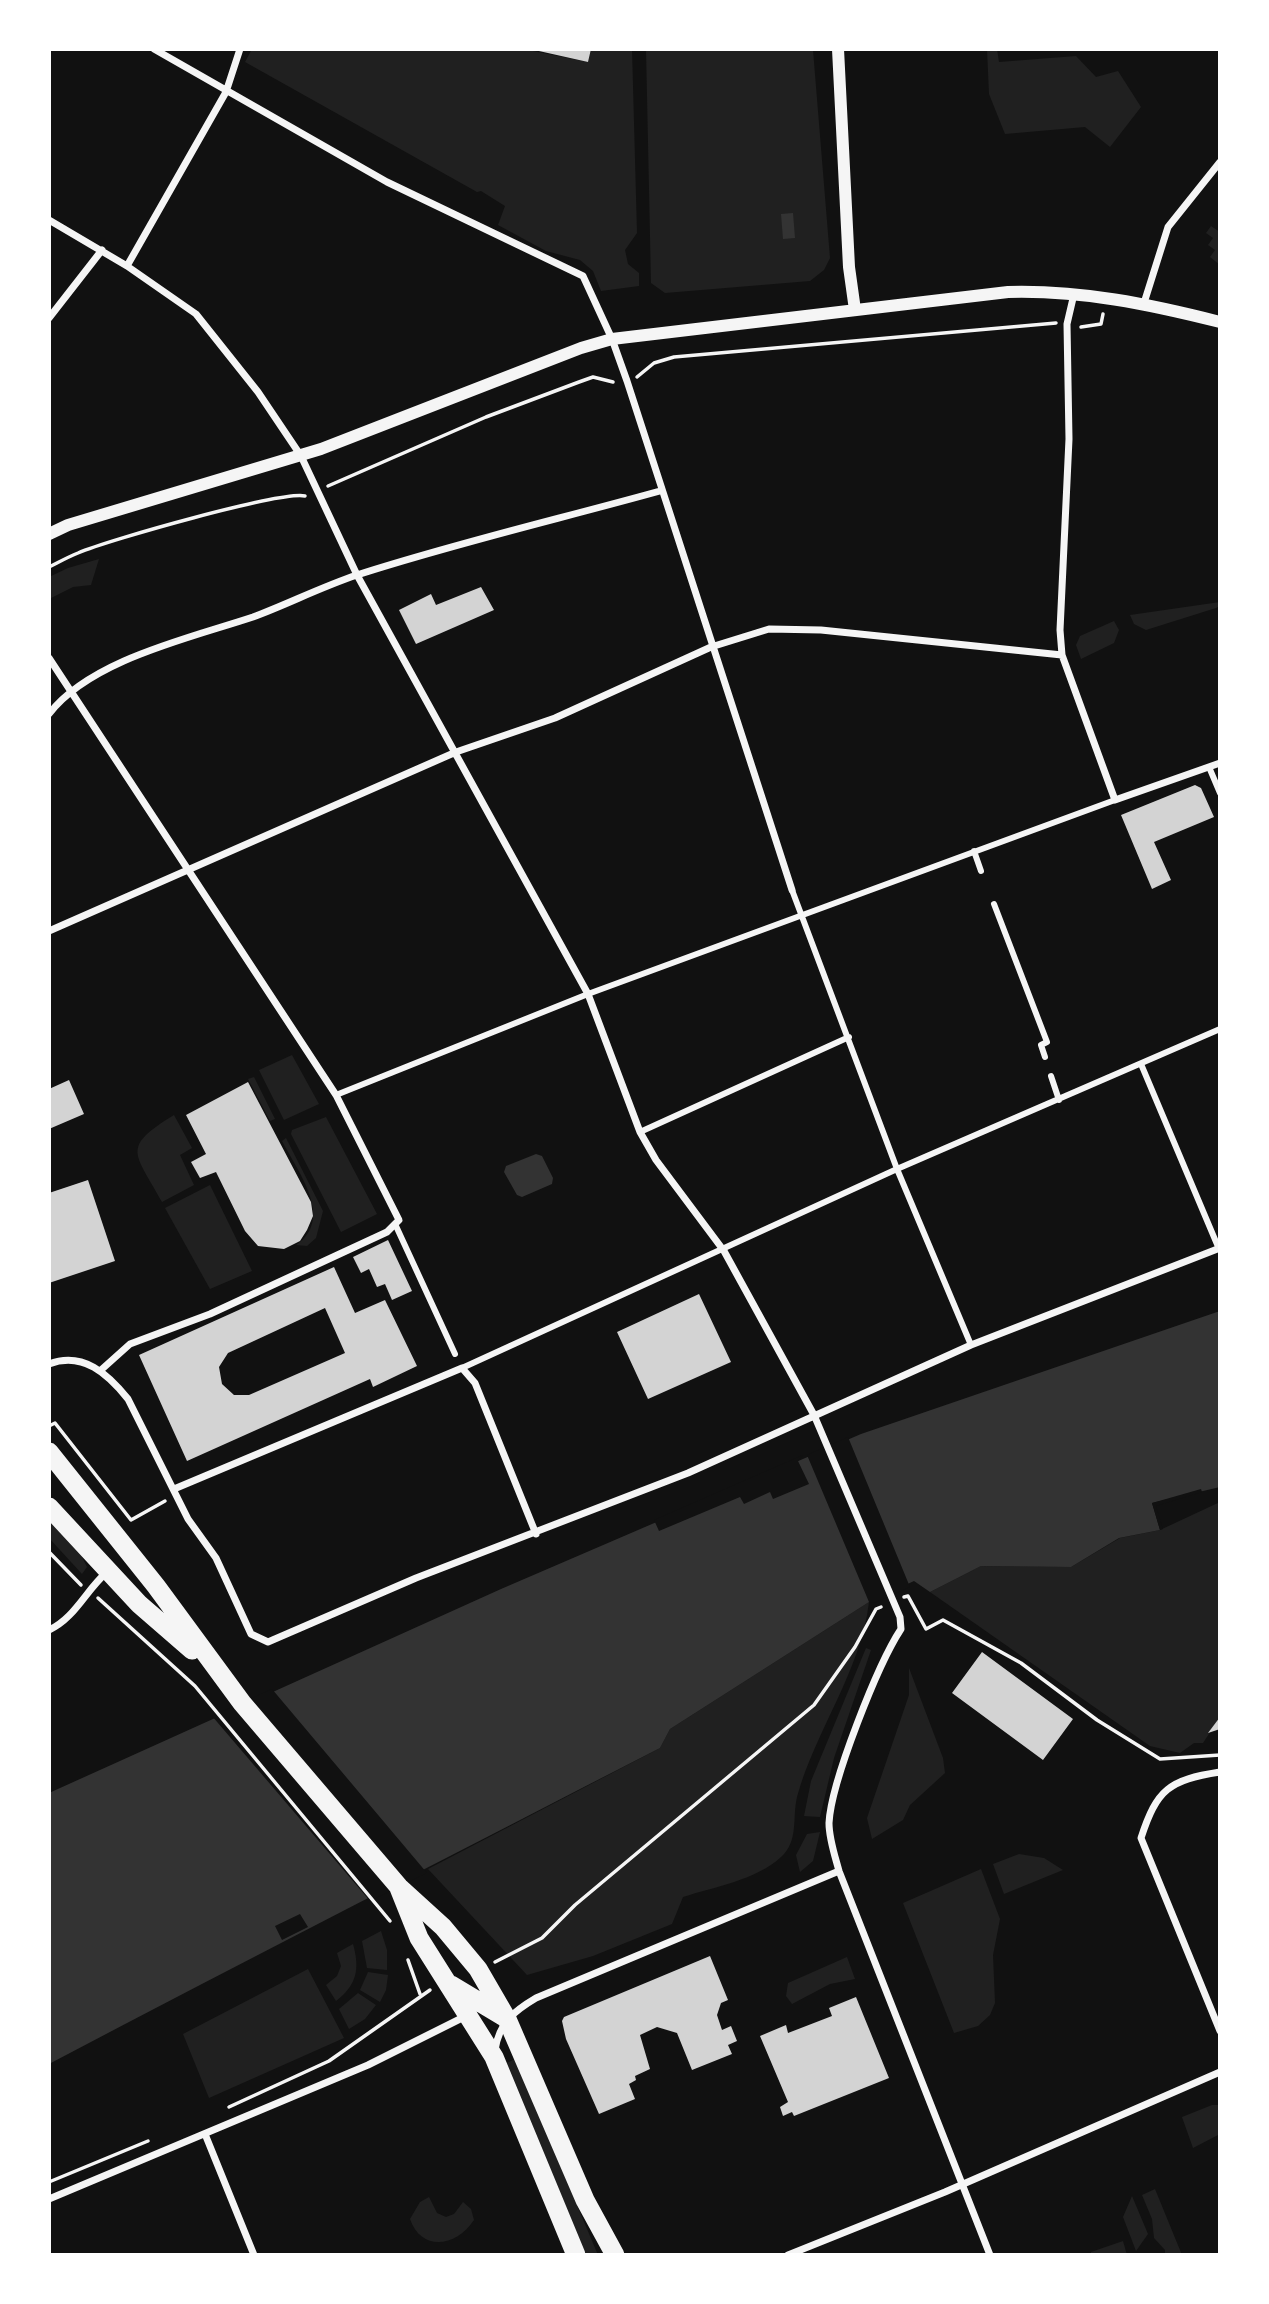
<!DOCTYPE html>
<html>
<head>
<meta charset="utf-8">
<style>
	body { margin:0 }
	#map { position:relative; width:1269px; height:2304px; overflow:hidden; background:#111; font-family:Lato,sans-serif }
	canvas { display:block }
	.frame { position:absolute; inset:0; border:51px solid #fff; pointer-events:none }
</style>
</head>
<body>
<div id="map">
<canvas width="1269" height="2304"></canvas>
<div class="frame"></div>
</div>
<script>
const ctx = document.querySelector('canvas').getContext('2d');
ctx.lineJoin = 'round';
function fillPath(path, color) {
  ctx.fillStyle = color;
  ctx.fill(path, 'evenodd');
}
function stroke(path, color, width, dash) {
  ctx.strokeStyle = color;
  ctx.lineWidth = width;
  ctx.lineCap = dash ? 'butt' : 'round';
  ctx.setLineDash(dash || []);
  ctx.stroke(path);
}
const green = new Path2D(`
	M252 49H523L588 62 591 49H632L637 233 625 250 628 264 639 273V286L601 291 593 271 580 260 546 251 498 225 505 206 481 191 477 192 245 62Z
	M646 49 813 50 830 258 824 270 810 281 665 293 651 283Z
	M987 49H997L999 62 1076 56 1096 77 1118 71 1141 107 1110 147 1085 127 1005 134 989 94Z
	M1211 226 1220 232V265L1210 257 1215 250 1208 245 1213 238 1206 233Z
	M99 559 91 585 73 587 49 599V577L68 568Z
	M1220 602V606L1216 608 1146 630 1134 624 1130 615Z
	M1114 621 1119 630 1114 643 1081 659 1076 645 1080 636Z
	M292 1055 319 1104 284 1120 259 1070Z
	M254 1077 275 1119 270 1121 248 1079Z
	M174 1115 192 1148 180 1155 194 1185 162 1202C135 1152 120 1148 174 1115Z
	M326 1117 377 1214 341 1232 291 1134 292 1130Z
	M286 1138 323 1211 316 1238 307 1246 296 1245C335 1219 298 1172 282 1141Z
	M210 1185 252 1271 210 1289 165 1208Z
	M1220 1502V1717L1203 1743H1194L1180 1753 1150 1746 930 1592 981 1566 1071 1567 1120 1538 1160 1530Z
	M49 1520 81 1555 87 1567 82 1574 49 1538Z
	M869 1602C861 1671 815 1731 797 1797 792 1818 799 1841 781 1857 756 1880 714 1887 683 1897L672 1924 593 1956 527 1975 428 1869 660 1748 670 1729Z
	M866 1648 871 1650 834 1758 820 1817 804 1816 811 1781Z
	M909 1668 943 1758 945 1773 910 1805 903 1820 872 1839 867 1818 909 1695Z
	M820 1832 813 1861 800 1872 796 1855 807 1834Z
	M1019 1854 1044 1858 1063 1870 1004 1894 993 1864Z
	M981 1869 1000 1919 993 1955 995 2003 990 2015 978 2026 954 2033 903 1903Z
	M381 1931 387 1950V1970L367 1968 362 1941Z
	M353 1944C360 1969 357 1985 336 2001L326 1985 337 1976 341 1966 337 1953Z
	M847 1957 855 1979 830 1984 792 2004 786 1996 788 1983Z
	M308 1969 344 2038 209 2098 183 2034Z
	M368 1972 388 1975 386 1990 380 2002 360 1990Z
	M358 1993 376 2005 365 2019 349 2029 339 2009Z
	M515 2059 598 2255H586L507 2063Z
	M1212 2105H1220V2134L1193 2148 1182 2117Z
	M1155 2189 1182 2255H1165V2250L1154 2238 1152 2219 1142 2195Z
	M1132 2196 1148 2234 1136 2251 1123 2217Z
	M429 2197 437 2213 446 2217 454 2214 463 2202 471 2209 474 2220C457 2246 422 2253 410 2219L420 2202Z
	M1123 2241 1127 2255H1091V2252Z`);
const water = new Path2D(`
	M793 213 795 238 783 239 781 214Z
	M536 1154 542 1156 553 1178 552 1184 522 1197 517 1195 504 1172 506 1166Z
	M1220 1311V1487L1152 1503 1160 1530 1119 1538 1071 1567 981 1566 930 1592 914 1581 869 1602 670 1729 660 1748C456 1853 252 1957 49 2064V1793L501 1589 861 1434Z`);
const pier = new Path2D(`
	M848 1437 910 1587 874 1603 869 1602 807 1455Z
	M803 1455 798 1461 809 1484 773 1499 770 1492 744 1504 740 1497 659 1531 654 1520Z
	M1201 1489 1202 1492 1156 1506 1163 1529 1160 1530 1152 1503Z
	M272 1689 427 1873 370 1901 212 1716Z
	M300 1914 308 1927 282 1940 275 1926Z`);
const building = new Path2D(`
	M530 49H591L588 62Z
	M481 587 494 610 416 644 399 610 431 594 436 605Z
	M1195 785 1201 788 1214 817 1154 842 1171 880 1152 889 1121 815Z
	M69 1080 84 1114 49 1129V1089Z
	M248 1082 311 1202 313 1216 307 1230 300 1241 284 1249 258 1246 245 1231 216 1172 200 1178 191 1162 206 1154 186 1115Z
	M88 1180 115 1261 49 1283V1193Z
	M388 1240 412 1291 392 1300 385 1284 377 1287 369 1269 361 1273 353 1257Z
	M334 1267 355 1313 385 1300 417 1366 373 1387 370 1379 187 1461 139 1355ZM325 1308 345 1353 249 1395H234L222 1384 219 1367 228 1353Z
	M699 1294 731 1362 648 1399 617 1332Z
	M982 1652 1073 1719 1043 1760 952 1693Z
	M1220 1717V1729L1208 1733Z
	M710 1956 728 2000 721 2003 717 2015 722 2030 731 2026 737 2041 728 2045 732 2054 692 2070 677 2033 657 2027 640 2035 650 2069 635 2076 636 2080 629 2084 635 2099 599 2114 566 2039 562 2021 564 2017Z
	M856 1997 889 2078 794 2116 792 2112 783 2116 780 2107 788 2102 760 2036 786 2025 788 2033 832 2016 829 2008Z`);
const path = new Path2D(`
	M1081 327 1101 324 1103 314
	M637 377 654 363 674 357 1056 323
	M328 486 486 417 579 382 593 377 613 382
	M49 567C59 562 68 557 78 553 108 540 281 491 305 496
	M49 1426 55 1423 131 1520 165 1501
	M49 1552 81 1585
	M904 1597 908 1596 926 1629 943 1620 1021 1663 1097 1720 1160 1759 1220 1755
	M98 1598 195 1686 390 1921
	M408 1960 420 1994
	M495 1962 542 1938 575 1905 814 1705 855 1647 876 1609 881 1607
	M229 2107 329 2061 430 1990
	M49 2182 148 2141`);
const pedestrian = new Path2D(`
	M1209 767 1220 793
	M974 851 981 871
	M792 890 897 1169 971 1345
	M994 904 1047 1042 1041 1045 1045 1057
	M1141 1064 1219 1249
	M1051 1076 1059 1100
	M336 1095 588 994 1115 800
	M640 1132 849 1037
	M396 1226 455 1354
	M462 1368 897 1169 1220 1029`);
const minor = new Path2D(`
	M154 49 387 182 583 276 612 339 627 381 792 890
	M49 220 127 266 196 314 258 392 301 456 357 575 588 994 640 1132 656 1160 724 1251 814 1415 900 1617 901 1629C878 1664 831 1782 829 1823 829 1839 835 1856 839 1871L990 2255
	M127 266 226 92 240 49
	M1074 294 1067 324 1069 439 1060 630 1062 655 1115 800 1220 763
	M1144 303 1168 227 1220 162
	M49 318 102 250
	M49 658 336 1095 399 1220 387 1232 210 1314 130 1344 101 1370
	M49 714C90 660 190 638 253 617 288 604 321 587 357 575 456 543 559 519 660 491
	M49 931 456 752 555 718 711 647 769 629 821 630 1062 655
	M49 1364C83 1351 108 1374 128 1399L188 1519 216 1558 251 1634 268 1642 416 1578 688 1473 971 1345 1220 1248
	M174 1489 462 1368 475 1383 536 1534
	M49 1630C75 1618 86 1590 107 1572
	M1220 1772C1169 1780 1157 1789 1141 1838L1220 2031
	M495 2050C499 2023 514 2011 536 1998L839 1871
	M205 2134 254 2255
	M49 2199 368 2065 468 2015
	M788 2255 945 2192 1220 2072`);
const tertiary = new Path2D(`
	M838 49 849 267 855 310
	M49 534 68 525 321 449 581 348 612 339 1008 292C1081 290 1149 304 1220 322`);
const trunk = new Path2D(`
	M49 1452 156 1586 242 1703 399 1887 443 1927 478 1969 507 2019 585 2200 615 2255
	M49 1507 139 1604 192 1650
	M399 1888 419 1938 494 2057 576 2255
	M451 1985 506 2018`);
fillPath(green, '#202020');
fillPath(water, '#333');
fillPath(pier, '#111');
fillPath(building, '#d3d3d3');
stroke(path, '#f5f5f5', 3.5);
stroke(pedestrian, '#f5f5f5', 6);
stroke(minor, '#f5f5f5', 7);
stroke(tertiary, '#f5f5f5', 12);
stroke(trunk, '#f5f5f5', 19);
</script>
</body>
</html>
